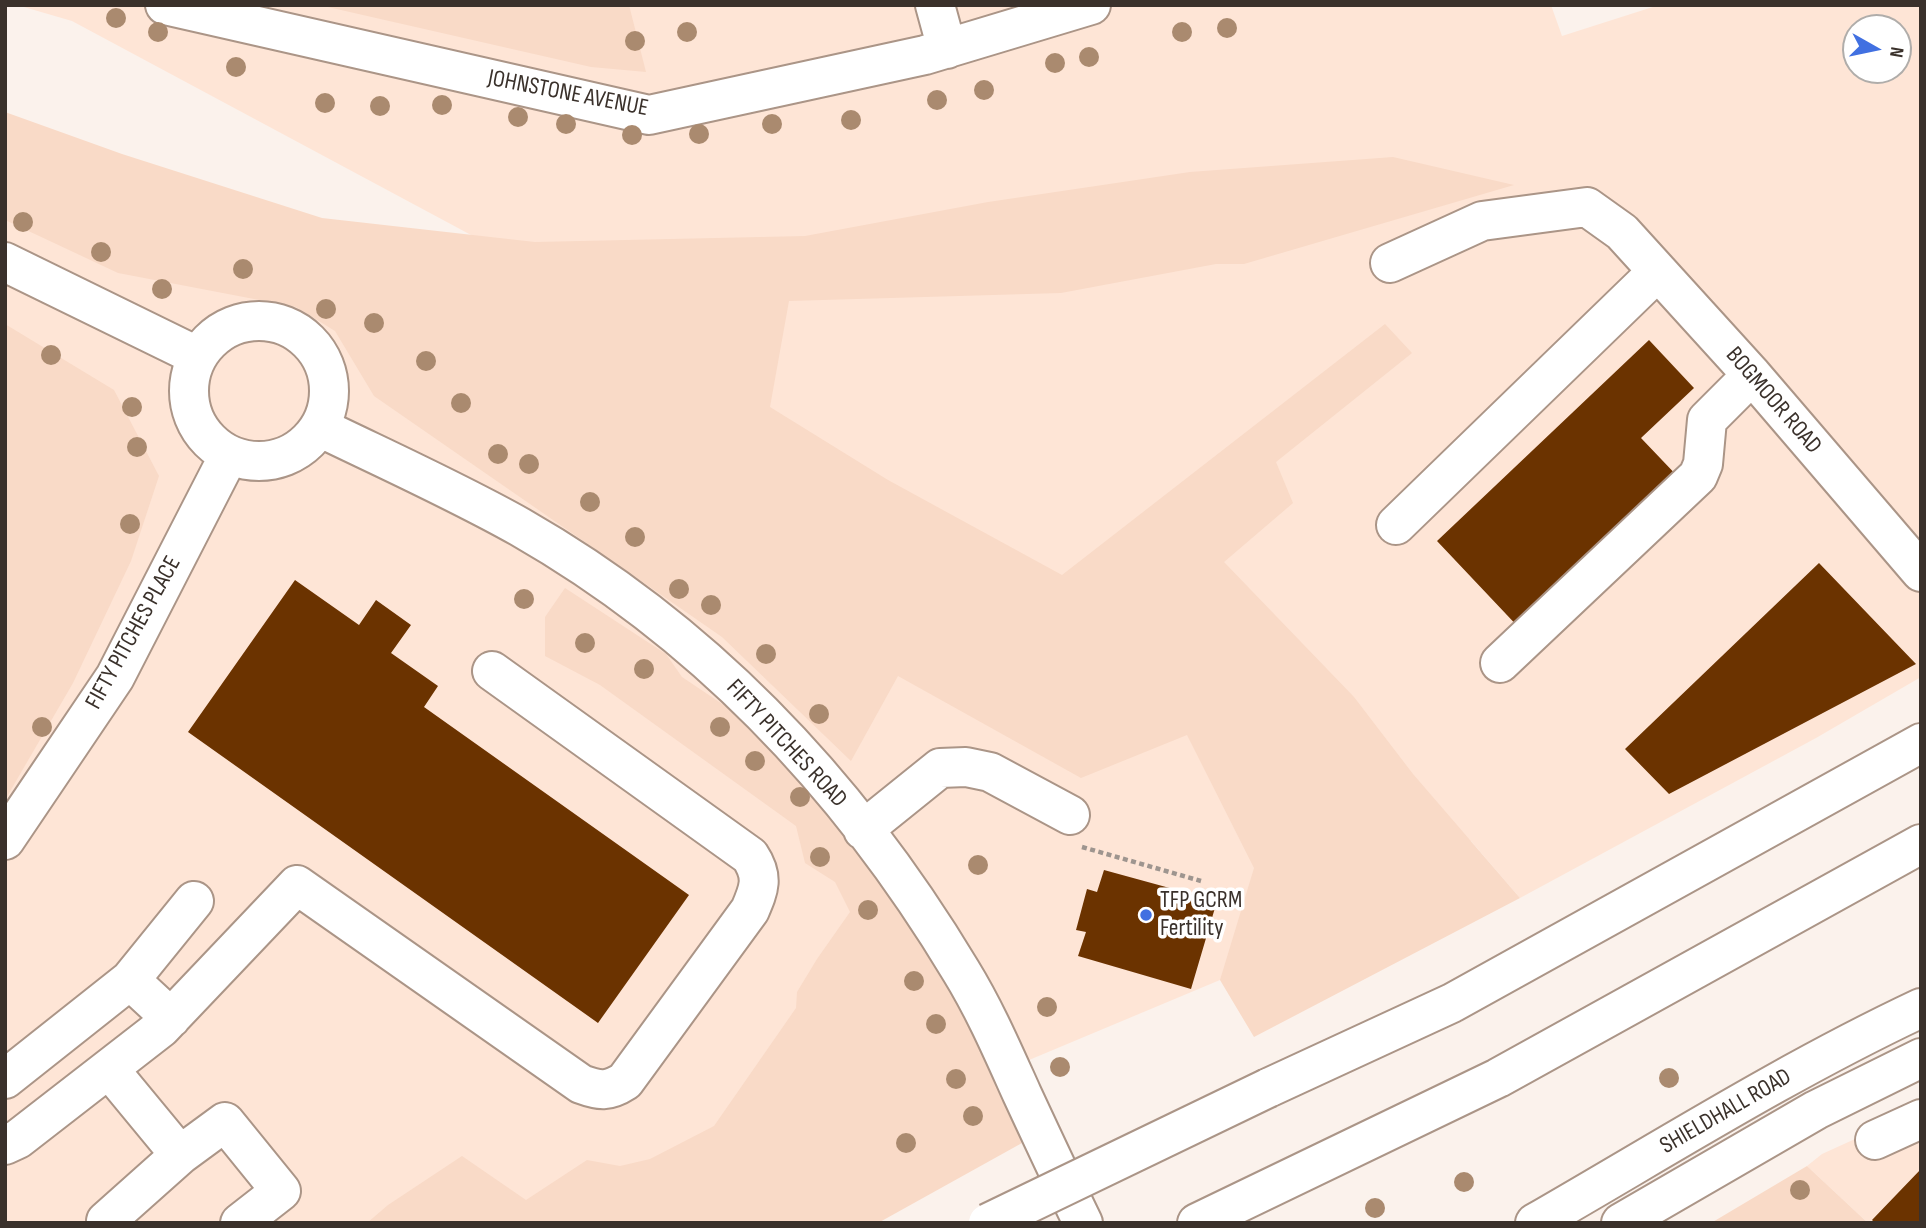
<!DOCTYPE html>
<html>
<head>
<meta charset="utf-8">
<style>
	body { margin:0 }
	#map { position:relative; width:1926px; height:1228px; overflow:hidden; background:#fbf2ec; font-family:"Sofia Sans Condensed",sans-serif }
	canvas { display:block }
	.frame { position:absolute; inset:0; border:7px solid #3a312b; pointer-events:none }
	.north { position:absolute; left:1842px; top:14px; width:70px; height:70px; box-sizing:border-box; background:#fff; border:2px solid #b0adaa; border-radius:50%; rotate:99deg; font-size:19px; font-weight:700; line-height:28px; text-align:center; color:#3a312b }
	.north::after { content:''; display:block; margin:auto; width:24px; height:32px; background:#4170e1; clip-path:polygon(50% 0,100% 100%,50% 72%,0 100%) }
</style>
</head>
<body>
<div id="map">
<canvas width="1926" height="1228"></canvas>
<div class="frame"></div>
<div class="north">N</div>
</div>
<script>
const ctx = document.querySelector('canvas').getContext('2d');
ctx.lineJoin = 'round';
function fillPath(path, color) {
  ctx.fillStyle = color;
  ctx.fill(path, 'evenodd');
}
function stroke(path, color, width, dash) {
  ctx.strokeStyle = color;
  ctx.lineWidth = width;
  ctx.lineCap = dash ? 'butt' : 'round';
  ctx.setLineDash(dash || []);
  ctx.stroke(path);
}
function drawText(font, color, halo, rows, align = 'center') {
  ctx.font = font + ' "Sofia Sans Condensed",sans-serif';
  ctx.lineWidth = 7;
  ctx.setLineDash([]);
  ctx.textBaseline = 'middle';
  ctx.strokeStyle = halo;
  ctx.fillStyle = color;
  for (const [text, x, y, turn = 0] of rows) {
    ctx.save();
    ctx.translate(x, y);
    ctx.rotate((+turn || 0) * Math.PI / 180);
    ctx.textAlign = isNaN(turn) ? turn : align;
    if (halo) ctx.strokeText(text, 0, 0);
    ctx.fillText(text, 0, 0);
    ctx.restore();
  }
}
const built = new Path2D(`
	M17 5H1551L1562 36 1659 5H1921V677L1816 738 1520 898 1471 841 1220 980 640 1223H5V135L419 272 527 265 72 21ZM1856 28H1898V70H1856Z
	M1921 1109V1223H1868L1807 1166 1822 1154Z`);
const green = new Path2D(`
	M319 5H629L646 72 591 67Z
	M5 112 122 154 322 218 535 242 805 236 988 202 1190 172 1393 157 1514 185 1244 264H1216L1061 293 789 301 770 407 888 480 1062 575 1385 324 1412 353 1276 462 1293 503 1224 562 1354 697 1413 774 1520 898 1254 1037 1220 980 1254 868 1187 735 1081 778 898 676 851 761 722 637 374 396 335 331 296 307 118 273 5 220Z
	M5 324 114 390 159 476 131 561 73 683 5 800Z
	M565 588 666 654 682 677 773 738 862 848 982 1032 1022 1143 878 1223H367L388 1205 462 1156 526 1200 587 1160 620 1166 650 1159 714 1126 796 1008 797 992 817 959 850 912 835 882 805 863 796 826 600 685 545 656V617Z
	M1807 1166 1868 1223H1711Z`);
const building = new Path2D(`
	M1649 340 1694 388 1641 438 1682 481 1523 632 1437 541Z
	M1819 563 1916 664 1669 794 1625 749Z
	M295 580 359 625 376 600 411 625 391 653 438 686 424 707 689 895 598 1023 188 732Z
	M1104 870 1217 901 1191 989 1078 956 1086 932 1076 930 1087 889 1097 892Z
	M1921 1169V1223H1875L1872 1220Z`);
const path = new Path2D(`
	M1082 847 1201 881`);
const minor = new Path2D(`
	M165 5 649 115 925 55 1091 5
	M935 5 947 49
	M5 262 197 356
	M1390 263 1482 221 1587 207 1622 232 1752 375 1921 572
	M189 391a70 70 0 1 1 140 0a70 70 0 1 1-140 0Z
	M321 428C387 460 456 491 520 527 707 634 851 788 961 971 985 1010 1003 1052 1022 1094 1042 1137 1062 1180 1083 1223
	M1396 525 1657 272
	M1500 663 1698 476 1703 464 1707 420 1752 375
	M863 830 940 768 966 767 990 772 1070 815
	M5 840 115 677 229 455
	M130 980 194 901
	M109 1069 180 1155
	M5 1079 130 980 171 1018
	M1875 1140 1921 1119
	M5 1145 18 1139 161 1028 297 885 581 1084C600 1091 608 1092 625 1081L750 910C759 889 764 877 750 856L492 671
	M107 1223 106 1221 180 1155 225 1122 281 1191 240 1223`);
const major = new Path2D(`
	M1535 1223C1662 1150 1787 1071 1921 1008
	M1621 1223 1816 1110 1921 1058`);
const highway = new Path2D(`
	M1268 1088 1452 1003 1921 743
	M1197 1223 1498 1078 1921 844`);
const highwayBridge = new Path2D(`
	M988 1223 1268 1088`);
const trees = [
	[116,18],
	[1227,28],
	[158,32],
	[687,32],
	[1182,32],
	[635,41],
	[1089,57],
	[1055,63],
	[236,67],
	[984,90],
	[937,100],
	[325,103],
	[442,105],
	[380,106],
	[518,117],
	[851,120],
	[566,124],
	[772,124],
	[699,134],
	[632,135],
	[23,222],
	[101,252],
	[243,269],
	[162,289],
	[326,309],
	[374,323],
	[51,355],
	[426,361],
	[461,403],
	[132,407],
	[137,447],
	[498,454],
	[529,464],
	[590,502],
	[130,524],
	[635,537],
	[679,589],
	[524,599],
	[711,605],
	[585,643],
	[766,654],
	[644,669],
	[819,714],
	[42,727],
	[720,727],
	[755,761],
	[800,797],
	[820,857],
	[978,865],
	[868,910],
	[914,981],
	[1047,1007],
	[936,1024],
	[1060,1067],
	[1669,1078],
	[956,1079],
	[973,1116],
	[906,1143],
	[1464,1182],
	[1800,1190],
	[1375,1208]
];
const markers = [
	[1146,915,7,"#4170e1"]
];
const streetNames = [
	["JOHNSTONE AVENUE",568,94,11],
	["BOGMOOR ROAD",1773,401,49],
	["FIFTY PITCHES PLACE",134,633,-61],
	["FIFTY PITCHES ROAD",786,744,47],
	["SHIELDHALL ROAD",1726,1112,-30]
];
const poiNames = [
	["TFP GCRM",1160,901],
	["Fertility",1160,929]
];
fillPath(built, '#fee5d6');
fillPath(green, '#f9dac7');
fillPath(building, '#6b3300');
stroke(minor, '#ab9587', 42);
stroke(major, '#ab9587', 42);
stroke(highway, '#ab9587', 42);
stroke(path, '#9e958f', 4.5, [5, 3.5]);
stroke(minor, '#fff', 38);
stroke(major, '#fff', 38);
stroke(highway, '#fff', 38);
stroke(highwayBridge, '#ab9587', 42, []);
stroke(highwayBridge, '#fff', 38);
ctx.fillStyle = '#aa8a6f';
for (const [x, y] of trees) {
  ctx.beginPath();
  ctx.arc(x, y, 10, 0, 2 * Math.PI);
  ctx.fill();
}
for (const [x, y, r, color] of markers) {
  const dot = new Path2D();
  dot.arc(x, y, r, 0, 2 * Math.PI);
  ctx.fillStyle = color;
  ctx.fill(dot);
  stroke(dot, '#fff', 2.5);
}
drawText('24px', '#3a312b', '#fff', streetNames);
drawText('24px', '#3a312b', '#fff', poiNames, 'left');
</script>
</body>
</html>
